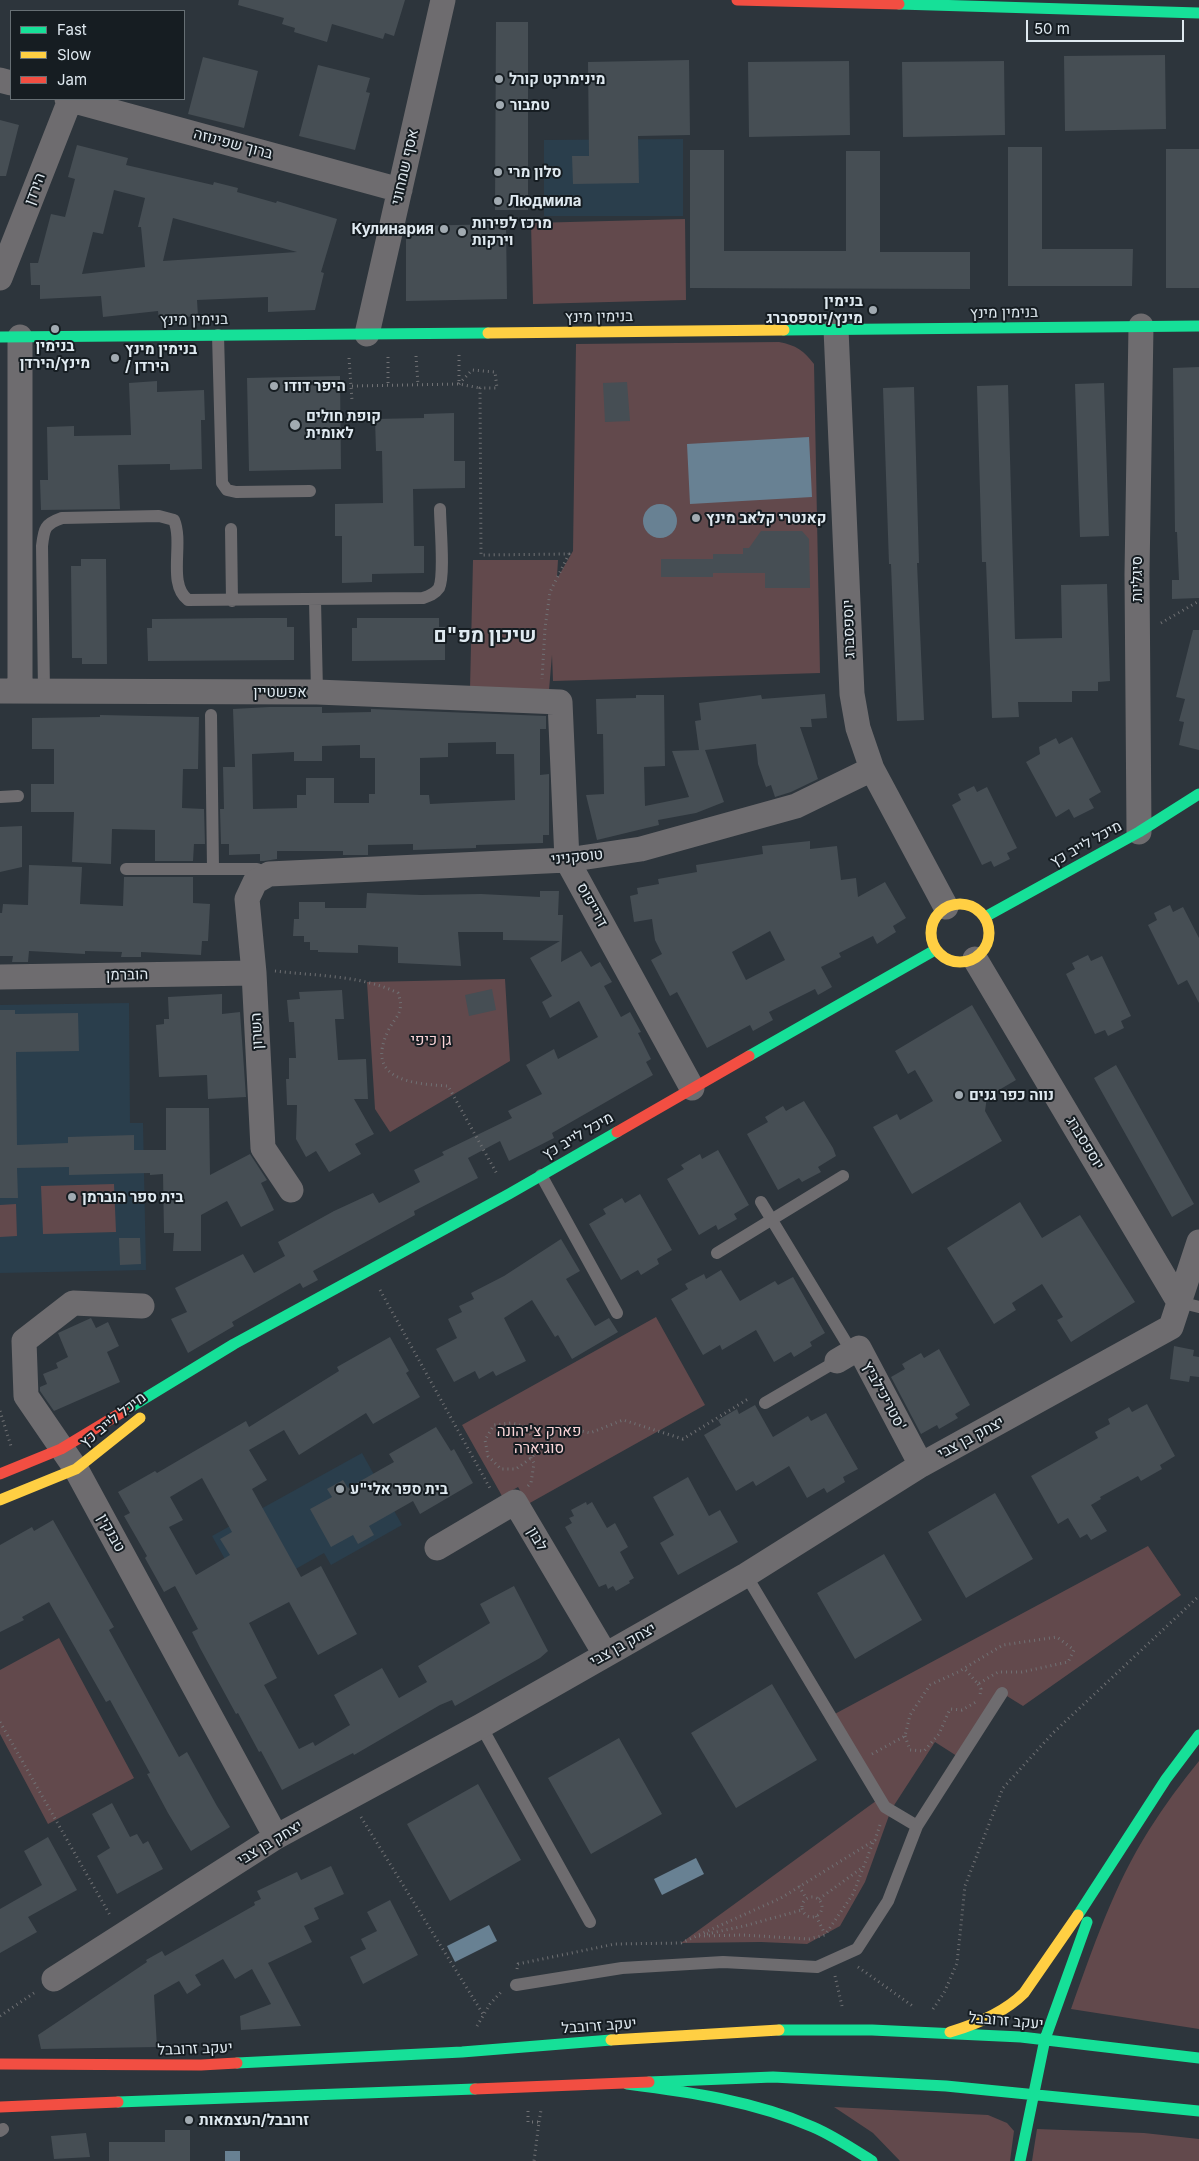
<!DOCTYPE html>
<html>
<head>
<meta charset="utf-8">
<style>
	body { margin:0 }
	#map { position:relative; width:1199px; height:2161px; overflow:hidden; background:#2d353c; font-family:Inter,sans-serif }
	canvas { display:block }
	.legend { position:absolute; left:10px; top:10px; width:175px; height:90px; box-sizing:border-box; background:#161d22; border:1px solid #666f74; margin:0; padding:6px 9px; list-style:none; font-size:15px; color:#dfe9f0 }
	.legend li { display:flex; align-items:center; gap:10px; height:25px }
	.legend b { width:25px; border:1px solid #666f74 }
	.scale { position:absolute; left:1026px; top:20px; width:158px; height:22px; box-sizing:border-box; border:2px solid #dfe9f0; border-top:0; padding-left:6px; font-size:15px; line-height:18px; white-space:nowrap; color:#dfe9f0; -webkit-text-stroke:4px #161d22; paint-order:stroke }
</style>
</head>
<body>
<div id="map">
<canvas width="1199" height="2161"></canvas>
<ul class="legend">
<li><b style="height:6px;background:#16e098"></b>Fast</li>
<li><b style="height:6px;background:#ffcf43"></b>Slow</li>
<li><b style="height:6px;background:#f24e42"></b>Jam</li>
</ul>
<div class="scale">50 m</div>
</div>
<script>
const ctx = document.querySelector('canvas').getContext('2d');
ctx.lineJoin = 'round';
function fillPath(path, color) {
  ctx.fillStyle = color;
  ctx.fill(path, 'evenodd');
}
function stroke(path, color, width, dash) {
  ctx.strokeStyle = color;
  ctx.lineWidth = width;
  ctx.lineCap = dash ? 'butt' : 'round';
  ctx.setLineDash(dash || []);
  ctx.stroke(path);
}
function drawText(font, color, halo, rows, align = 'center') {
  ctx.font = font + ' Inter,Heebo,sans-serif';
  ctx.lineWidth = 4;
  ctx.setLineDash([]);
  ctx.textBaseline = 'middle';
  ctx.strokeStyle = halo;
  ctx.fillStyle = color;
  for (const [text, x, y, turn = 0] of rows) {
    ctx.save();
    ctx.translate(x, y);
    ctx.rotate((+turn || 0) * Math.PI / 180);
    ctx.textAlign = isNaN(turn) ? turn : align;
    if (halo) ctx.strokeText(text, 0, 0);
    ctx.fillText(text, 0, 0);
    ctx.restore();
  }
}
const built = new Path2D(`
	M683 139V216H544V140Z
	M129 1003 130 1123H143L146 1270 0 1273V1005Z
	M362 1453 402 1525 331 1565 324 1553 246 1597 212 1536Z`);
const green = new Path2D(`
	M685 219 686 300 533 304 531 223Z
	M779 342C796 345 804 351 814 364L820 673 553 681 552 655 549 690 470 689 473 560H558L557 577H558L573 551 576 344Z
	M505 979 510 1061 390 1132 375 1109 367 982Z
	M114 1184 116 1232 43 1234 41 1186Z
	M16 1204 17 1236 0 1237V1205Z
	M656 1317 705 1405 528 1504 518 1487 502 1496 462 1425Z
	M1148 1546 1181 1595 1023 1706 1002 1693 960 1758 935 1742 891 1810 865 1882 840 1926 807 1944 761 1942 681 1943 880 1798 831 1716Z
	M59 1638 134 1778 48 1824 0 1734V1670Z
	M1199 1761V2029L1071 2009C1093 1948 1114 1885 1149 1830 1164 1806 1181 1783 1199 1761Z
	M834 2107 988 2115 1007 2123 1014 2131 1010 2161H900L873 2133Z
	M1037 2129 1144 2133 1199 2139V2161H1032Z`);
const water = new Path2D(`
	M809 437 812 497 690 504 687 444Z
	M643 521a17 17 0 1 1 34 0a17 17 0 1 1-34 0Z
	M696 1858 704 1874 662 1895 654 1879Z
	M489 1925 497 1941 455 1962 447 1946Z
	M225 2151H240V2161H225Z`);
const building = new Path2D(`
	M239 0H405L394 36 385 33 383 39 332 24 327 42 294 32 295 28 282 24 284 18 238 5Z
	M496 22H528V210H495Z
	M1165 55 1166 129 1065 131 1064 56Z
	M203 57 258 71 244 128 188 114Z
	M689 60 690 135 638 136 639 183 573 184 572 156H589L588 62Z
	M849 61 850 135 749 137 748 62Z
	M1004 61 1005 135 903 137 902 62Z
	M318 65 370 78 366 92 370 93 355 150 299 136Z
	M0 120 19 125 6 176H0Z
	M77 145 128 158 126 165 213 185 214 182 238 188 237 192 276 203 277 201 337 219 321 272 324 273 315 310 268 312V297L197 300 198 316 159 319 158 311 103 317 101 296 40 299V285H31L30 263H38L51 214 65 217 75 179 68 177ZM114 190 145 198 138 227H141L145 267 82 274 93 232 103 234ZM173 218 297 252 163 261Z
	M1008 147H1042V249H1133L1132 286H1008Z
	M1166 149H1199V288H1166Z
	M690 150H724V251H846V151H880V252H970V289L690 288Z
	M506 224 507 299 406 301V226Z
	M1199 367V598L1172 599V580H1179L1177 532H1175L1173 368Z
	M340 376 341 469 249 471 247 378Z
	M157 381V392L204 390 205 420H201L202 469 170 470V464L118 465 120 509 41 510 40 480H48L47 427 74 426V436L131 435 129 383Z
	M627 382 630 421 605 422 603 383Z
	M1104 383 1109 536 1080 537 1075 384Z
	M1008 385 1015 639 1062 638 1061 585 1107 584 1110 681 1098 682V691H1072V702H1018L1019 717 992 718 986 562H982L977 386Z
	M914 387 919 563H917L924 720 897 721 891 564H889L883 388Z
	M454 413V461H465V488L413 489 414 546H424V573L372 574V582L342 583V536H335V504L383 503 382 451H376L375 419 424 418V414Z
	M761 531H802L809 539 810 588H765V573H713V569V577H661V559H713V554H743V548H749Z
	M81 559H106L107 664H82V658H72L71 566H81Z
	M256 618H287V627H294V660L148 661 147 628H152V619Z
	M357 618H439V627H445V660L352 661V628H357Z
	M1193 630H1199V750L1179 745 1184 722 1179 721 1185 699 1176 697Z
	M825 694 827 718 811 719 812 727H800L818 779 791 792 775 797 771 785 766 787 758 764 756 744 705 750 724 802 696 813 658 820 659 825 597 840 586 795 604 794 603 734H597L596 699 636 698V695H664L665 766 644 767 645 806 689 797 672 751 699 750 695 721 701 720 699 703 761 695 762 699Z
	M269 707H322V713L371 712V709L546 716V729H540V775L549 774V835H543V843L476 845V848L413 850V844L368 845V855H343V851H277V859L264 861H260V854L229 855V844H221L220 809H224L223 767H235L233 709ZM496 742V754H514L515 800 430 804 429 795H420V758L448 757V743ZM360 745V758H375V794H369V803H334V778H306V795H297V808L253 809 252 754 294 752V761H322V746Z
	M100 715 199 717 198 769H183L182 808 204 809 205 844H194L193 861H155V830L112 829 111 864 72 862 74 812H31V784H54V749H32V718L100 717Z
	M1072 737 1101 792 1089 799 1094 808 1074 818 1069 809 1056 817 1026 762 1040 754 1039 747 1056 738 1059 744Z
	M974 786 977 792 987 787 1017 848 1007 853 1010 859 994 867 991 861 982 865 952 805 961 800 958 794Z
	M22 826V867L0 872V827Z
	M810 841V849L837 846 841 880 856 878 858 897 885 882 906 918 893 926 896 932 877 944 873 936 839 953 841 957 821 967 832 987 818 995 815 989 769 1012 773 1020 753 1031 750 1025 707 1048 677 992 670 996 651 960 662 954 655 940 652 919 634 922 630 896 638 894 637 888 659 884 658 879 697 872 696 865 763 854 762 846ZM770 931 785 960 746 980 732 952Z
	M29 865 82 867 80 904 123 906 124 877H193V903L210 904 208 941H202L201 955 141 952V957H121L122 952 85 951V954L29 951 28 962H12L13 956H0V913H2L3 904 28 905Z
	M540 891H559L558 915H563L561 962 581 951 591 967 600 962 612 982 604 986 621 1017 630 1012 641 1032 638 1033 651 1059 646 1062 653 1075 552 1133 554 1138 509 1161 500 1141 468 1158 478 1178 414 1211 415 1215 313 1271 318 1280 303 1288 300 1283 232 1322 234 1326 188 1353 171 1319 187 1312 175 1288 243 1254 254 1273 285 1256 278 1242 334 1211 373 1193 379 1203 420 1182 414 1170 444 1155 442 1152 512 1118 508 1111 542 1094 526 1065 554 1049 558 1059 598 1037 579 1001 550 1018 542 1002 552 996 530 958 560 941 503 940V932H458L461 966 398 963V947L358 945V953L318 952V950H310V942H304V936H293L294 919H299V902H325V908H366L367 893 421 895 481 894 540 897Z
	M1170 905 1173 912 1183 907 1199 938V1003L1187 980 1178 985 1148 925 1157 920 1154 913Z
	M1088 955 1091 961 1102 956 1131 1016 1121 1021 1124 1028 1108 1036 1105 1030 1095 1034 1066 974 1075 969 1072 963Z
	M492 989 496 1010 469 1016 465 995Z
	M342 990 344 1019H335L338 1060 366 1059 368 1099H354L374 1134 355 1144 361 1154 329 1172 316 1151 306 1157 296 1139 297 1105H287L286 1079H289V1058H296L294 1022H289L287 1000 300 999 299 992Z
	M222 994V1014L240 1012 246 1097 208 1099 207 1075 159 1077 156 1025 164 1024V1019H169L168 997Z
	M972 1005 1016 1080 987 1097 985 1111 1002 1141 912 1194 873 1127 897 1114 900 1120 933 1101 915 1070 908 1074 895 1051Z
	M0 1010H15V1014L78 1013 79 1051 16 1052 17 1145 68 1143V1137L134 1135V1150H166V1108H209L210 1175 250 1154 267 1180 261 1183 274 1210 241 1227 227 1201 201 1215V1251H173L174 1233H164L163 1174 150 1175V1173L69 1175V1167L17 1168 18 1198H0Z
	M1116 1065 1194 1204 1172 1217 1094 1078Z
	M804 1101 833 1148 836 1156 818 1167 821 1172 802 1182 799 1178 778 1190 747 1134 768 1122 765 1117 783 1106 786 1111Z
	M718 1150 749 1205 734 1214 737 1219 718 1230 716 1225 699 1235 667 1179 684 1169 681 1165 700 1154 702 1159Z
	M640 1194 672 1250 657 1259 659 1264 641 1275 638 1270 621 1280 589 1224 606 1214 603 1209 622 1198 625 1203Z
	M1020 1202 1042 1238 1080 1215 1135 1302 1071 1342 1057 1320 1063 1317 1042 1284 1012 1303 1016 1310 994 1324 947 1248Z
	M119 1238H140L141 1264 120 1265Z
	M561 1239 580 1271 566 1279 595 1326 609 1318 618 1332 572 1359 558 1335 555 1337 532 1300 504 1318 526 1361 496 1376 493 1371 479 1379 475 1371 454 1382 436 1349 457 1338 448 1319 462 1312 459 1306 474 1299 471 1293 504 1276Z
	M721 1270 740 1301 775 1281 778 1285 793 1277 825 1333 810 1342 812 1346 794 1357 791 1352 774 1362 756 1330 722 1350 720 1345 703 1355 671 1299 688 1289 685 1284 704 1274 706 1279Z
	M91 1318 96 1328 108 1322 119 1346 107 1352 120 1382 54 1411 40 1391V1387L47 1384 43 1374 58 1368 56 1363 68 1357 58 1333Z
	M390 1337 409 1371 406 1373 420 1397 373 1424 366 1413 299 1455 284 1430 249 1450 267 1480 252 1489 301 1577 321 1566 357 1634 318 1655 289 1602 249 1623 277 1678 264 1685 299 1749 313 1742 315 1746 350 1725 334 1695 382 1668 399 1698 427 1682 418 1666 490 1623 480 1604 514 1586 548 1651 540 1658 455 1706 452 1700 440 1705 354 1755 353 1753 282 1790 261 1751 259 1752 238 1713 236 1714 200 1648 192 1632 198 1629 175 1586 164 1592 145 1558 147 1556 124 1516 130 1513 118 1492 155 1471 157 1473 246 1421 249 1427 339 1371 337 1367ZM202 1478 232 1532 220 1539 230 1555 196 1575 169 1527 183 1520 170 1497Z
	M1174 1346 1194 1350 1193 1356 1199 1357V1377L1190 1376 1189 1382 1170 1379Z
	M939 1349 970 1405 955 1414 958 1418 939 1429 937 1425 921 1434 891 1377 905 1369 902 1364 921 1353 924 1358Z
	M1147 1404 1175 1456 1160 1465 1162 1469 1141 1481 1138 1476 1100 1497 1101 1499 1091 1505 1107 1531 1091 1540 1087 1534 1080 1538 1068 1518 1058 1524 1031 1476 1098 1438 1095 1432 1110 1424 1108 1419 1129 1407 1132 1412Z
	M755 1405 773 1437 808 1416 811 1421 826 1413 858 1469 843 1477 845 1482 827 1493 824 1488 807 1498 789 1466 756 1486 753 1481 736 1491 704 1435 721 1425 718 1420 737 1409 739 1414Z
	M436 1427 451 1451 454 1449 473 1483 420 1514 413 1501 369 1526 374 1535 358 1544 353 1535 331 1547 310 1509 332 1497 327 1489 343 1480 348 1488 394 1462 389 1454Z
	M688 1477 709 1516 720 1510 738 1542 678 1575 660 1543 674 1535 653 1497Z
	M995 1493 1033 1559 966 1598 928 1532Z
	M586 1502 587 1505 592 1502 607 1528 615 1523 628 1547 620 1552 634 1578 629 1581 630 1583 616 1591 613 1586 608 1589 606 1584 599 1587 565 1527 572 1523 569 1518 574 1516 571 1510Z
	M53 1520 114 1627 109 1630 179 1757 187 1752 217 1806 230 1827 191 1851 168 1813 147 1774 150 1773 110 1700 106 1702 49 1602 22 1617 24 1620 0 1632V1545L32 1527 34 1531Z
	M884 1554 922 1620 855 1659 817 1593Z
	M772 1684 817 1760 736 1808 691 1733Z
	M619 1738 662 1814 591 1854 548 1778Z
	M478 1784 521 1860 450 1901 407 1824Z
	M112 1803 130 1837 137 1834 143 1844 148 1841 163 1869 117 1894 97 1856 110 1848 92 1814Z
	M48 1837 77 1890 28 1917 37 1932 0 1953V1909L42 1885 24 1851Z
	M331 1866 344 1894 314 1908 319 1919 304 1926 312 1942 268 1963 301 2026 241 2030 240 2016 271 2004 252 1969 235 1979 223 1959 195 1975 201 1985 187 1994 179 1981 154 1995 157 2047 41 2049 38 2035 147 1962 146 1960 162 1951 165 1956 255 1905 254 1902 261 1899 257 1891 297 1872 301 1880Z
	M390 1900 418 1955 363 1984 350 1957 366 1949 361 1939 377 1931 367 1912Z
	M165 2130H190V2161H109V2142H165Z
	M86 2133 90 2157 54 2159 51 2136Z`);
const path = new Path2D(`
	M459 355V384
	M416 356 418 385
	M388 357V385
	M349 358 352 400
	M459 384 472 370 495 372 497 388H480L481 555 569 554 550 592 545 628 542 679
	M352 386 459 384 480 388
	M1161 623 1199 601
	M275 971C315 976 361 975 398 993 405 1013 396 1015 388 1031 364 1081 415 1084 448 1086L497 1174
	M380 1290 491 1490
	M0 1411 11 1446
	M528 1486 531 1483 534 1463 531 1458 534 1439 524 1426 511 1423 494 1425 485 1440 488 1456 501 1469H516L531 1458 554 1434 574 1429 590 1433 623 1420 683 1439 748 1399
	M978 1684 981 1689 980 1695
	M0 1722 111 1917
	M905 1736 910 1750 924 1751 939 1734 950 1709 962 1710 976 1702
	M872 1754 905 1736 910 1715 930 1685 958 1672 1003 1645 1057 1637 1074 1650 1068 1662 1022 1672H998L978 1684 964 1668
	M361 1817 483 2014
	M799 1886 806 1898
	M802 1907a10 10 0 1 1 20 0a10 10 0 1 1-20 0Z
	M819 1899 863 1867
	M816 1916 825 1934
	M707 1934 744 1926 802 1910
	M699 1936 742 1935 809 1939 825 1935 853 1894 874 1840
	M858 1967 914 2007
	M517 1969 518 1964 615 1944 681 1943 781 1898 875 1840 881 1822
	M835 1976 842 2006
	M933 2009 944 1993 957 1963 965 1886 1003 1788 1053 1733 1199 1596
	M0 2016 37 1991
	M477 2026 490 2004 502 1991
	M528 2111V2122H539L534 2161
	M539 2122 541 2110`);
const lane = new Path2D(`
	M218 335 222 483 227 490 236 492 310 491
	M231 529 232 601
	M315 600 317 692
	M44 692 42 546C44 528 45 524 62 518L159 516 174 520C184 544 167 584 188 600L423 598C429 596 435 594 439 588 445 575 440 525 440 509
	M211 715 213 869
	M0 797 18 796
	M126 869H257L266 873
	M541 1175 617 1313
	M761 1202 852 1352
	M717 1253 843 1176
	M1179 1302 1199 1307
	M765 1403 837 1361
	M746 1575 885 1807 917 1826
	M481 1726 590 1922
	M516 1985 622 1968 723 1962 817 1967 857 1949 888 1901 917 1826 1002 1693
	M0 2131 3 2129`);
const street = new Path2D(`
	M0 80 11 83
	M67 99 400 190
	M0 278 70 100
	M836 329 852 694 858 728 872 769 946 907
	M367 334 443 0
	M0 691 317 692 560 702 567 860 692 1088
	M20 691V337
	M1139 832 1137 574 1141 326
	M975 959 1179 1302
	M0 977 254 973
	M291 1190 263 1148 254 973 247 899 255 882 269 874 567 860 641 849 796 806 872 769
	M142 1306 73 1303 24 1341 26 1396 76 1469 276 1837
	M837 1361 859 1348 921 1465
	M437 1548 515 1502 605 1654
	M54 1979 276 1837 481 1726 746 1575 921 1465 1171 1327 1199 1242`);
const fast = new Path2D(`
	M899 4 1199 13
	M784 330 1199 326
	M0 337 488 333
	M985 917 1139 832 1199 794
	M749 1056 935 950
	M124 1411 234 1344 509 1194 617 1132
	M1078 1915 1166 1779 1199 1735
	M779 2030H872L1021 2037 1199 2058
	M237 2063 462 2052 611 2040
	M649 2082 773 2077 946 2086 1199 2111
	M627 2084C690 2092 754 2101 813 2127 834 2136 853 2149 872 2161
	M118 2102 475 2089
	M1020 2161 1045 2039 1087 1922`);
const slow = new Path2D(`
	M488 333 784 330
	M931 933a29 29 0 1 1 58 0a29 29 0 1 1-58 0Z
	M0 1500 76 1469 140 1418
	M950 2032C977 2024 1004 2013 1024 1993L1078 1915
	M611 2040 779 2030`);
const jam = new Path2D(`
	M737 0 899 4
	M617 1132 749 1056
	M0 1474 61 1449 124 1411
	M0 2064 201 2065 237 2063
	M475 2089 649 2082
	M0 2107 118 2102`);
const markers = [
	[499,79,5,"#a1aab1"],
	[500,105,5,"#a1aab1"],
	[498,172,5,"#a1aab1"],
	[498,201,5,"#a1aab1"],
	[444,229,5,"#a1aab1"],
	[462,232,5,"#a1aab1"],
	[873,310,5,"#a1aab1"],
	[55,329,5,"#a1aab1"],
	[115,358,5,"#a1aab1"],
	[274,386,5,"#a1aab1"],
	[295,425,6,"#a1aab1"],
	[696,518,5,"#a1aab1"],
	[959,1095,5,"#a1aab1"],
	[72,1197,5,"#a1aab1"],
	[340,1489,5,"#a1aab1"],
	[189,2120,5,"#a1aab1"]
];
const poiNames = [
	["מינימרקט קורל",509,79],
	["טמבור",510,105],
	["סלון מרי",508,172],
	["Людмила",508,201],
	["מרכז לפירות",472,223],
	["וירקות",472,240],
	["Кулинария",434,229,"right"],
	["בנימין",863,301,"right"],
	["מינץ/יוספסברג",863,318,"right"],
	["בנימין",55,346,"center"],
	["מינץ/הירדן",55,363,"center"],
	["בנימין מינץ",125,349],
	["/ הירדן",125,366],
	["היפר דודו",284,386],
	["קופת חולים",306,416],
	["לאומית",306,433],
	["קאנטרי קלאב מינץ",706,518],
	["נווה כפר גנים",969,1095],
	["בית ספר הוברמן",82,1197],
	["בית ספר אלי\"ע",350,1489],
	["זרובבל/העצמאות",199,2120]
];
const streetNames = [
	["ברוך שפינוזה",233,144,15],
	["אסף שמחוני",405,167,-77],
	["הירדן",35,189,-69],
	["בנימין מינץ",1004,313,-1],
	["בנימין מינץ",599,317,-1],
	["בנימין מינץ",194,320,-1],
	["סיגליות",1137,579,-90],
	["יוספסברג",849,629,-92],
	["אפשטיין",280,692],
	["מיכל לייב כץ",1086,844,-29],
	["טוסקניני",577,857,-6],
	["דרייפוס",592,905,61],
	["הוברמן",127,975,-1],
	["השרון",257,1031,-93],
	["מיכל לייב כץ",578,1136,-30],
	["יוספסברג",1085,1143,59],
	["סטריכילביץ'",884,1396,62],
	["מיכל לייב כץ",113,1420,-38],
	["יצחק בן צבי",971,1438,-28],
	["טבנקין",111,1533,61],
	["לבון",537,1539,60],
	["יצחק בן צבי",623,1645,-29],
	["יצחק בן צבי",270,1843,-31],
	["יעקב זרובבל",1006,2021,5],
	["יעקב זרובבל",599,2026,-4],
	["יעקב זרובבל",195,2049,-2]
];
const parkNames = [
	["גן כיפי",431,1040],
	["פארק צ'יהונה",539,1431],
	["סוגיארה",539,1448]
];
const districtNames = [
	["שיכון מפ\"ם",485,636]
];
fillPath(built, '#2a3e4c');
fillPath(green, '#62494c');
fillPath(water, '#688193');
fillPath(building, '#464e54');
stroke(path, '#707174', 3, [1, 4]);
stroke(lane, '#6e6c6f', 12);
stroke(street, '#6e6c6f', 25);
stroke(fast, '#16e098', 11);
stroke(slow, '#ffcf43', 11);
stroke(jam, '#f24e42', 11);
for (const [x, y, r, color] of markers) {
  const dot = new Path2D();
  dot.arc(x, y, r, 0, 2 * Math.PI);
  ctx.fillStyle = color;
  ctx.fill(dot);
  stroke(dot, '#161d22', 2);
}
drawText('bold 15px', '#dfe9f0', '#161d22', poiNames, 'left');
drawText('15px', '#dfe9f0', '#161d22', streetNames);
drawText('15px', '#fbd5d8', '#161d22', parkNames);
drawText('bold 20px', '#dfe9f0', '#161d22', districtNames);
</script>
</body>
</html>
